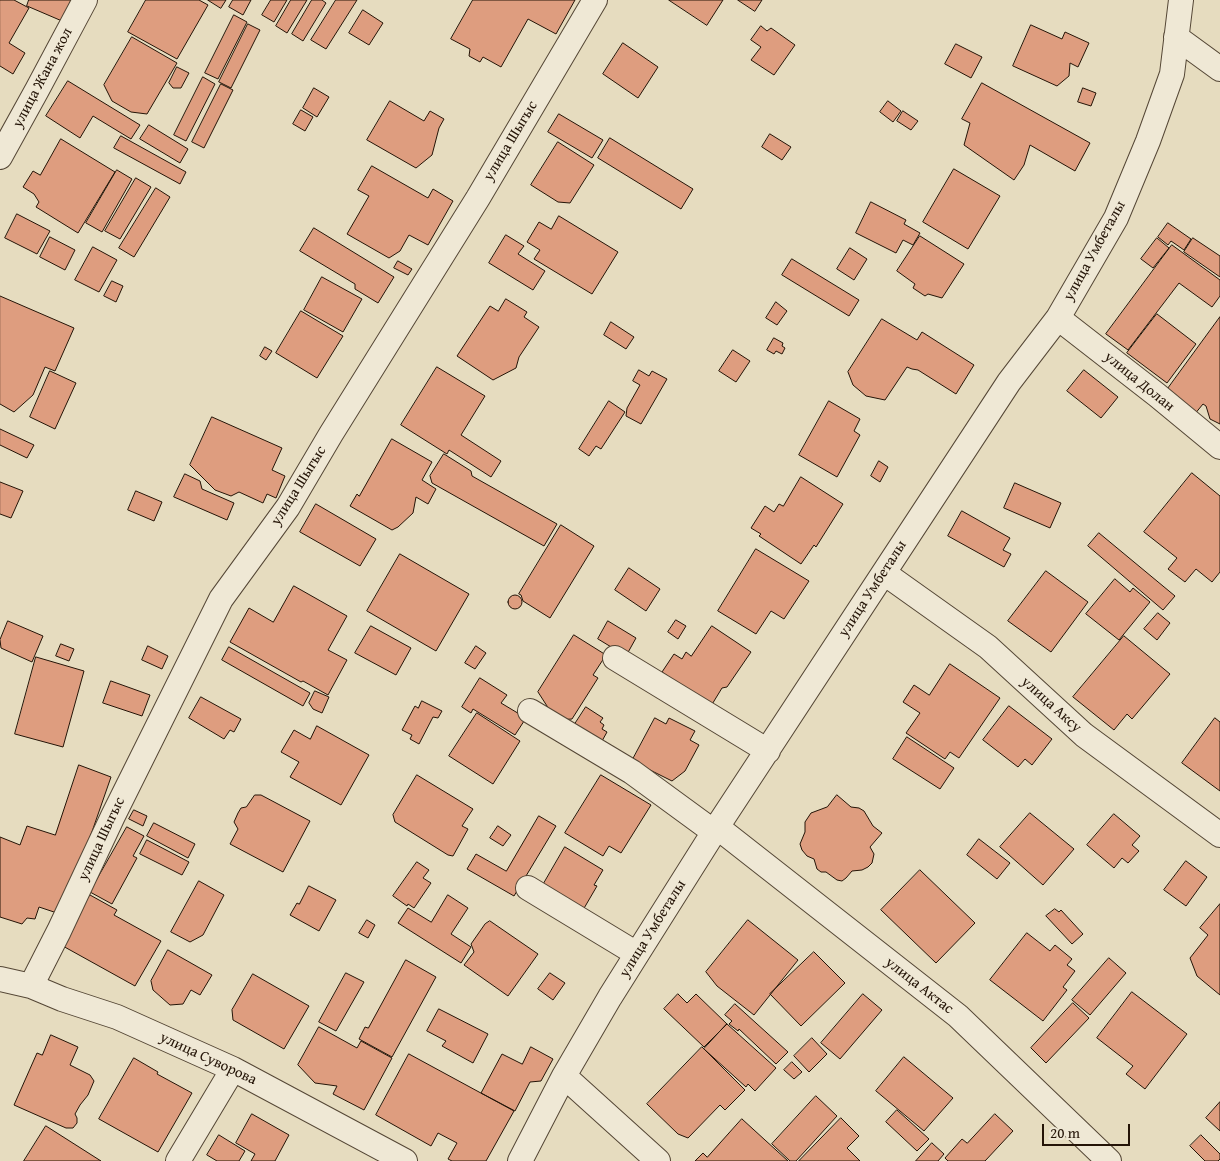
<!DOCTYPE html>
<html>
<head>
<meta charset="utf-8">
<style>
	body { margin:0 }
	#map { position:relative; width:1220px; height:1161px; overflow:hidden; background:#e6dcbf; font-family:"Gentium Book Plus",serif }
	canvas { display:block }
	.scale { position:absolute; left:1042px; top:1124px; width:88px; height:22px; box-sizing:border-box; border:2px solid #241407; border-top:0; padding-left:6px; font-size:15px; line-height:18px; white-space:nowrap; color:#241407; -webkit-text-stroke:4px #efe8d5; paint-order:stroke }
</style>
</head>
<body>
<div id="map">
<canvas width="1220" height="1161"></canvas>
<div class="scale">20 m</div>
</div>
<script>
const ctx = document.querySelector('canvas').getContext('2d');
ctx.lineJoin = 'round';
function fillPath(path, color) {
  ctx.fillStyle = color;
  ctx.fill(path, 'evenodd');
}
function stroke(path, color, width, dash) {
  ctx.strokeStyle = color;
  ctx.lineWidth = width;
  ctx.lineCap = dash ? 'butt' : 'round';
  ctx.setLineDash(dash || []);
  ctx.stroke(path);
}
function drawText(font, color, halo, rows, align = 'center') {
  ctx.font = font + ' "Gentium Book Plus",serif';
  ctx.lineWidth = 4;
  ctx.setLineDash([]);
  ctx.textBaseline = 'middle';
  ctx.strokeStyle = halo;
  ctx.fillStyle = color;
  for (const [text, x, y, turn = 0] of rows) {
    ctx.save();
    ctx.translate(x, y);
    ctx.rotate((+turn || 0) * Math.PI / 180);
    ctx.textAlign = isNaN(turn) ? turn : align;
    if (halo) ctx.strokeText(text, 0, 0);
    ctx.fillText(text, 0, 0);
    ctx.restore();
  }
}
const building = new Path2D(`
	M0 0H14L29 8 9 43 25 53 13 74 0 66Z
	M29 0H71L62 21 27 6Z
	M146 0H199L208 5 177 59 128 32Z
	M208 0H226L221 8Z
	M233 0H251L243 15 229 7Z
	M271 0H287L274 22 262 15Z
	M291 0H307L287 33 276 26Z
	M312 0H322L326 3 303 41 292 34Z
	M336 0H357L326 49 311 40Z
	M473 0H575L556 34 528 19 501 67 483 57 480 62 469 56 470 49 451 39Z
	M669 0H723L707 25Z
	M738 0H762L755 11Z
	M363 10 383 23 369 45 349 33Z
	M234 15 247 22 218 79 205 73Z
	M248 24 260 30 231 88 219 82Z
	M1031 25 1062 39 1065 32 1089 43 1078 67 1070 63 1069 76 1057 86 1013 66Z
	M761 26 767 31 771 28 795 45 774 75 751 60 761 47 751 40Z
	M132 37 177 63 147 114 131 112 112 101 104 85Z
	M623 43 658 67 638 98 603 74Z
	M956 44 982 57 971 78 945 64Z
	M177 67 189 73 181 88H173L169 83Z
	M203 77 215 84 186 141 174 135Z
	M68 81 140 125 131 139 93 116 80 138 46 116Z
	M982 83 1090 143 1075 171 1030 145 1024 165 1014 180 964 145 970 123 962 119Z
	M221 84 233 90 204 148 192 142Z
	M314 88 329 97 317 117 303 108Z
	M1083 88 1096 93 1091 106 1078 102Z
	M390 101 424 121 430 111 444 119 439 128 432 155 416 168 367 140Z
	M888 101 901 111 893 122 880 112Z
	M301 110 313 117 305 131 293 124Z
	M903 111 918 121 911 130 897 121Z
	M559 114 603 140 592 158 548 132Z
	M149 125 188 149 180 163 140 139Z
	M770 134 791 147 782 160 762 147Z
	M121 136 186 172 180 184 114 148Z
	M610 138 693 189 681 209 598 158Z
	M61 139 115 172 78 233 36 207 39 202 34 194 23 187 33 171 40 175Z
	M558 142 594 165 570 203 558 202 531 185Z
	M372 166 428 198 433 189 453 201 428 245 409 235 400 251 389 258 347 234 369 196 358 190Z
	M954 169 1000 196 968 249 923 222Z
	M117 170 132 179 102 232 86 223Z
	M136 178 151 187 120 239 105 231Z
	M156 188 170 197 134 257 119 248Z
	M871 202 906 220 904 224 920 233 913 245 903 240 896 253 856 233Z
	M17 214 50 231 37 254 5 238Z
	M559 216 618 252 592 294 534 259 540 250 527 242 539 222 551 229Z
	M1168 223 1191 239 1184 250 1171 241 1168 245 1158 237Z
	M314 228 394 277 378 303 355 289V284L300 251Z
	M506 235 524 246 518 254 545 271 533 290 489 263Z
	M920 236 964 264 942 298 928 294 925 296 913 288 915 284 897 271Z
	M50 237 75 250 65 270 40 257Z
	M1157 238 1169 248 1153 268 1141 259Z
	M1193 238 1220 256V277L1184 252Z
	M1172 245 1220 280V296L1212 307 1179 283 1128 350 1106 334Z
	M93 247 117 260 99 292 75 280Z
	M850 248 867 259 854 280 837 269Z
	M792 259 859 300 849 316 782 275Z
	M398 261 412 269 408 275 394 268Z
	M322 277 362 299 343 332 304 310Z
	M112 281 123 286 116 302 104 296Z
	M0 296 74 328 55 371 45 367 33 395 14 412 0 404Z
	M506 299 527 312 524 317 539 327 519 357 516 368 493 380 457 356 490 306 498 311Z
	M776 302 787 311 777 325 766 318Z
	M301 311 343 336 317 378 276 353Z
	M1157 314 1196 344 1167 383 1127 353Z
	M1220 317V424L1210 419 1206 406 1203 404 1194 415 1164 394Z
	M882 319 917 340 922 332 974 365 956 394 918 370 912 369 907 367 885 400 866 396 853 385 848 372Z
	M611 322 634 337 626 349 604 335Z
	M774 338 783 343 782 346 785 348 782 354 776 351 774 354 767 350Z
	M265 347 272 351 266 360 260 356Z
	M733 350 750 361 736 382 719 371Z
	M437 367 485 396 461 435 501 461 491 477 449 450 447 454 401 425Z
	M639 370 649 376 652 371 667 379 641 424 626 416 627 408 640 385 633 381Z
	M1084 370 1118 397 1101 418 1067 391Z
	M50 371 76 383 55 429 30 417Z
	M609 401 625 412 601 449 596 446 589 456 579 449Z
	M829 401 860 419 854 431 860 435 837 477 799 455Z
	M212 417 282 448 272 470 285 476 276 498 267 494 263 503 239 492 231 496 215 490 190 465Z
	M0 429 34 445 27 458 0 445Z
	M392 439 432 462 422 480 436 489 428 504 416 497 413 513 398 527 392 530 350 506 357 494 359 496Z
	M444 454 471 471 472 476 557 524 544 546 432 483 430 476Z
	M879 461 888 467 880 482 871 476Z
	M1192 473 1220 496V572L1212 582 1196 569 1185 582 1168 569 1177 558 1144 532Z
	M185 474 200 481 202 489 234 503 227 520 174 497Z
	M801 477 843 504 816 547 814 545 801 564 759 536 761 534 751 528 765 506 774 512 779 504 783 506Z
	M0 482 23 491 11 518 0 514Z
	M1015 483 1061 503 1050 528 1004 508Z
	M136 491 162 502 154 521 128 510Z
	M316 504 376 539 360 566 300 532Z
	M962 511 1010 538 1003 550 1011 554 1004 567 948 536Z
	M561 525 594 546 550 618 523 601 521 595 519 594Z
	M1099 533 1175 596 1163 610 1088 546Z
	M756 549 809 581 784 619 771 611 756 634 718 611Z
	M400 554 469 594 436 651 367 611Z
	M629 568 660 589 646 611 615 590Z
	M1046 571 1088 602 1051 652 1008 621Z
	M1115 579 1130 592 1133 588 1150 602 1119 640 1086 614Z
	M294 586 347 616 328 650 347 660 328 695 303 681 301 682 230 642 249 608 273 622Z
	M508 602a7 7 0 1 1 14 0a7 7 0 1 1-14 0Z
	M1158 613 1170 623 1157 640 1144 629Z
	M676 620 686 626 678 639 668 632Z
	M8 621 43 636 32 662 1 648 0 640Z
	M608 621 636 638 626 656 598 639Z
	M371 626 411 648 396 675 355 653Z
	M712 626 751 652 727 687 722 688 711 706 662 672 674 654 682 659 686 652 691 656Z
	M574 635 606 655 593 675 598 678 572 719 556 720 538 692Z
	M1124 636 1170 674 1132 719 1127 714 1114 730 1073 697Z
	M61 644 74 649 69 661 56 656Z
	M148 646 168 656 162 669 142 660Z
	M476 646 486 653 475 669 465 663Z
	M229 647 310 693 303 706 222 660Z
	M36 657 84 671 63 747 15 734Z
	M950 664 1000 698 959 758 950 752 945 759 906 733 920 713 903 702 914 685 929 695Z
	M480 678 507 695 501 703 526 718 515 735 473 709 471 713 462 707Z
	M111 681 150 695 142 716 103 703Z
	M315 691 329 697 322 713 313 709 309 703Z
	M201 697 241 719 234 732 230 730 224 739 189 718Z
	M422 701 442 711 438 718 433 717 419 744 410 739 412 735 402 730 415 706 418 708Z
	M1009 706 1052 739 1032 765 1025 759 1018 767 983 740Z
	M586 707 603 718 600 722 604 725 602 729 607 732 602 741 573 727Z
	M477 713 520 741 493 784 449 756Z
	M655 718 666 724 669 718 695 731 690 740 699 745 685 771 672 781 632 761Z
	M1215 718 1220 722V791L1182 763Z
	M317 726 369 755 341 805 290 777 299 762 281 752 294 730 310 739Z
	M907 737 954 768 940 789 893 759Z
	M79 765 111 777 63 915 39 907 35 919 27 918 22 924 0 917V837L20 845 27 826 55 835Z
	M417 775 473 809 462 826 468 829 453 856 448 855 395 822 393 815Z
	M601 775 651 805 621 853 609 846 603 856 565 833Z
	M255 795H261L310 821 283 872 230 844 238 829 234 822 238 813 241 808 246 807Z
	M837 795 851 807 859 808 864 811 873 826 882 833 870 847 874 854 872 863 868 867 862 870 852 871 846 878 842 881 837 880 826 872H821L817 869 814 859 807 856 802 850 800 844 805 832V822L811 813 827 807Z
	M134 810 147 816 143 826 129 819Z
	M1030 813 1074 849 1043 885 1000 847Z
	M1114 814 1140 836 1132 845 1139 851 1128 863 1122 858 1114 868 1087 845Z
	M539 816 556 826 514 896 467 869 476 854 506 871Z
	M154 823 195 844 188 858 147 836Z
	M498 826 511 835 503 846 490 838Z
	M127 827 144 836 133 856 137 858 112 904 90 892Z
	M979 839 1010 863 997 879 967 855Z
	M147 840 189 862 182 875 140 854Z
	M565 847 603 870 594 885 597 886 583 910 543 885Z
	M1186 861 1207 877 1186 906 1164 890Z
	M417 862 429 870 423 878 431 883 414 908 408 904 407 906 393 896Z
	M920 870 975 923 936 963 881 910Z
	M199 881 224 895 203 935 190 942 171 932Z
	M309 886 336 900 319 931 290 915 297 903 299 904Z
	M90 895 117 910 114 915 161 941 135 986 61 945Z
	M448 895 468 908 451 934 471 947 461 963 398 923 408 908 431 922Z
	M1220 904V995L1197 976 1190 958 1208 935 1200 928Z
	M1055 909 1059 912 1061 910 1083 934 1072 944 1046 916Z
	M367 920 375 925 368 938 359 933Z
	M748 920 798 960 754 1015 717 986 706 972Z
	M490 921 538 954 508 996 464 965 474 952 471 944 485 924Z
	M1027 933 1050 951 1055 945 1072 959 1067 965 1075 971 1063 987 1067 990 1043 1021 990 980Z
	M168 950 212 975 200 995 191 990 183 1004 170 1005 153 990 151 981Z
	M814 952 845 983 801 1026 770 994Z
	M1109 958 1126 973 1090 1015 1072 1000Z
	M406 960 436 977 392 1057 359 1039 365 1027 368 1028Z
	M346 973 364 982 336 1031 319 1022Z
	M550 973 565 983 553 1000 538 989Z
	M253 974 309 1006 284 1049 233 1020 232 1010Z
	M1132 992 1187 1034 1145 1089 1126 1074 1133 1066 1097 1038Z
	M678 994 687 1003 696 994 727 1024 704 1047 664 1009Z
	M863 994 882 1010 840 1059 821 1043Z
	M1073 1003 1089 1018 1046 1063 1031 1048Z
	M735 1004 788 1052 776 1064 739 1029 738 1031 729 1024 732 1021 725 1015Z
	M439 1009 488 1034 473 1063 442 1046 446 1041 427 1031Z
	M727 1024 776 1068 755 1091 748 1084 746 1087 704 1049Z
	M319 1027 357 1048 361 1041 392 1058 364 1110 333 1094 337 1086 315 1083 298 1065Z
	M51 1035 78 1047 70 1065 90 1075 94 1081 88 1095 80 1105 75 1114 77 1118V1123L73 1128H66L14 1105 37 1053 42 1055Z
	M812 1038 827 1054 809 1072 794 1056Z
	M531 1047 553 1059 541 1081 530 1082 515 1111 481 1093 502 1054 522 1064Z
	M702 1047 745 1090 725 1110 720 1105 688 1138 678 1134 647 1104Z
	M409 1054 514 1111 486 1161H452L448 1159 457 1143 438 1133 431 1146 376 1115Z
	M904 1057 953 1098 924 1131 876 1091Z
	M134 1058 158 1072 157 1074 192 1093 158 1152 99 1119Z
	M792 1062 802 1072 794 1079 784 1070Z
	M816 1096 837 1116 796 1161H790L772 1144Z
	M1220 1102V1131L1206 1118Z
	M897 1110 929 1139 917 1151 886 1122Z
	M252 1114 289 1135 275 1161H251L255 1154 236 1143Z
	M995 1114 1013 1131 985 1161H948L945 1158 962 1139 967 1143Z
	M841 1118 859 1136 847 1148 860 1161H799Z
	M742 1119 788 1161H695L703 1153 707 1157Z
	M46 1126 101 1161H24Z
	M219 1135 245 1151 239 1161H217L207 1155Z
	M1201 1135 1220 1154V1159L1218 1161H1205L1190 1146Z
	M932 1143 944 1154 938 1161H916Z`);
const minor = new Path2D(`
	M1176 37 1220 69
	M0 157 37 90 85 0
	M1058 318 1157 395 1220 447
	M884 573 988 647 1084 735 1220 835
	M615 658 768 751
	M530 711 632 772 714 832
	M717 827 958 1016 1109 1161
	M528 888 637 954
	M0 979 31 986 62 999 117 1017 233 1069 405 1161
	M31 986 59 931 113 816 221 599 288 507 331 434 478 198 595 0
	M564 1076 658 1161
	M178 1161 233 1069
	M520 1161 564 1076 610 997 637 954 717 827 1009 382 1058 318 1116 218 1148 141 1172 74 1181 0`);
const streetNames = [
	["улица Жана жол",43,78,-62],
	["улица Шыгыс",511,141,-59],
	["улица Умбеталы",1095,251,-61],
	["улица Долан",1139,382,39],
	["улица Шыгыс",299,486,-58],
	["улица Умбеталы",873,589,-57],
	["улица Аксу",1051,705,42],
	["улица Шыгыс",102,839,-65],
	["улица Умбеталы",653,929,-58],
	["улица Актас",919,986,38],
	["улица Суворова",208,1059,25]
];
fillPath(building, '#de9d7f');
stroke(building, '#241407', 1);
stroke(minor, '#544635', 26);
stroke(minor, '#efe8d5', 24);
drawText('15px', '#241407', '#efe8d5', streetNames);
</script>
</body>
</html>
